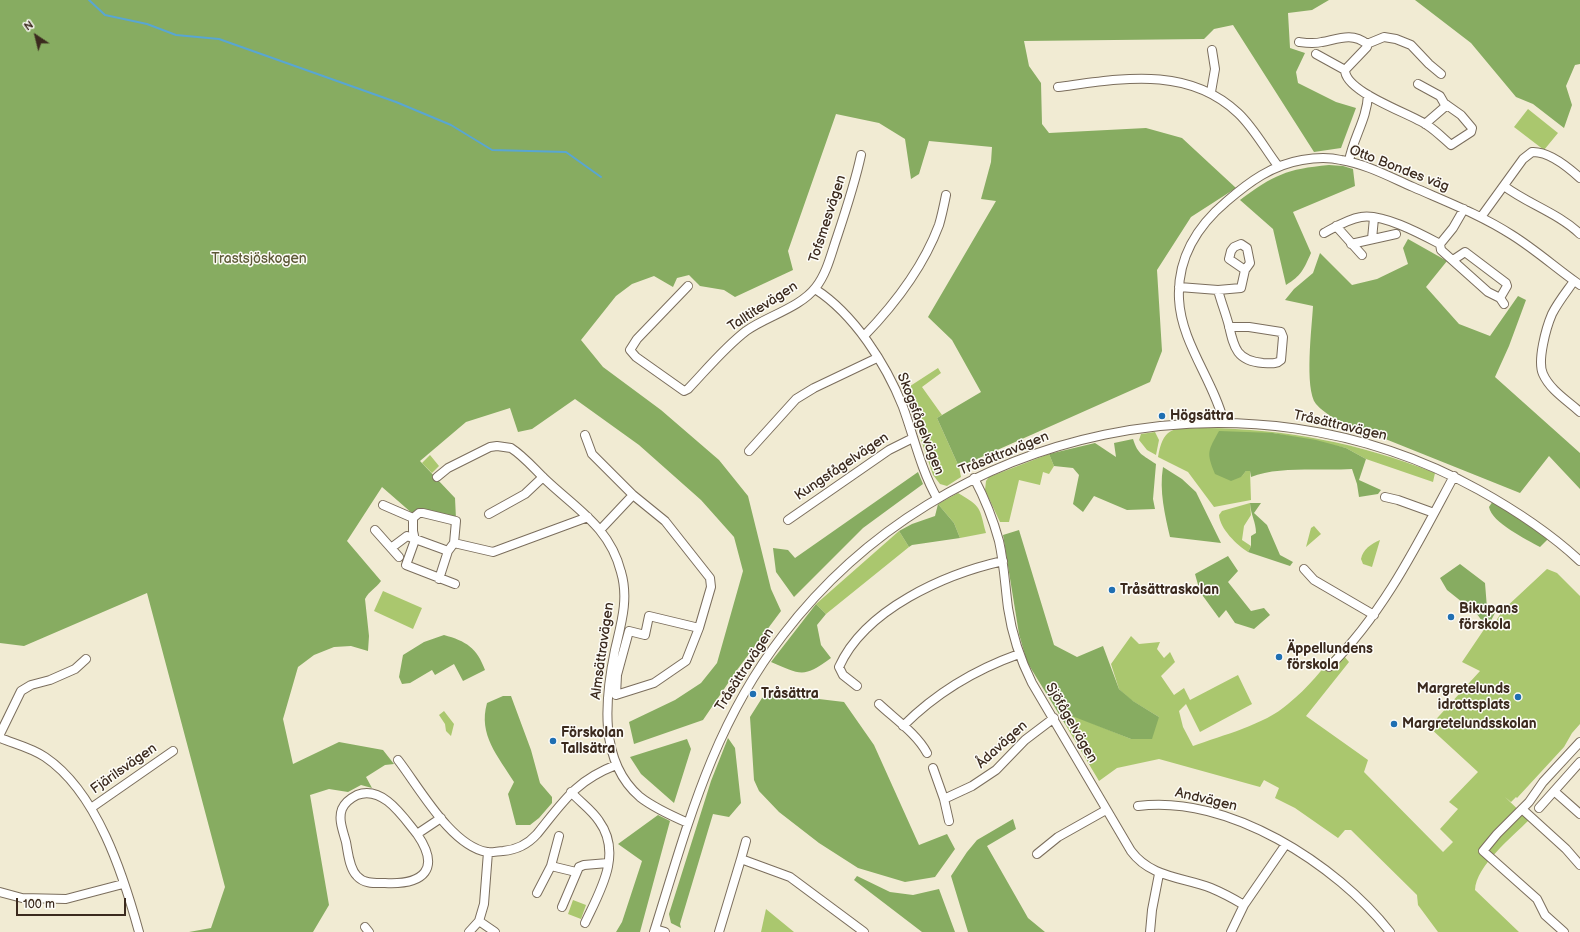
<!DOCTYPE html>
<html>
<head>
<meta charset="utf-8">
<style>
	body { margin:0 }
	#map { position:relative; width:1580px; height:932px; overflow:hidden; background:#f1ebd3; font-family:"Balsamiq Sans",sans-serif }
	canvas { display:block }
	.north { position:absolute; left:16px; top:16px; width:40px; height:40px; -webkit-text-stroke:3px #fdfcf7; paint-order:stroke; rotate:325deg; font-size:11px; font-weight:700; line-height:16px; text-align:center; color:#3b2a1e }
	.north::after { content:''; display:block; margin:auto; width:14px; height:18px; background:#3b2a1e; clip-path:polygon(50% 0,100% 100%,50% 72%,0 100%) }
	.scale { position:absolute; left:16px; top:898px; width:110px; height:18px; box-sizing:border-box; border:2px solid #3b2a1e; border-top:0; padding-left:5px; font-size:12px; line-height:14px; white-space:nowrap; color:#3b2a1e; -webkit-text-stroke:3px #fdfcf7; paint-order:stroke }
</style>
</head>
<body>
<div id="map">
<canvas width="1580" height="932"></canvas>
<div class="north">N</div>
<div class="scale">100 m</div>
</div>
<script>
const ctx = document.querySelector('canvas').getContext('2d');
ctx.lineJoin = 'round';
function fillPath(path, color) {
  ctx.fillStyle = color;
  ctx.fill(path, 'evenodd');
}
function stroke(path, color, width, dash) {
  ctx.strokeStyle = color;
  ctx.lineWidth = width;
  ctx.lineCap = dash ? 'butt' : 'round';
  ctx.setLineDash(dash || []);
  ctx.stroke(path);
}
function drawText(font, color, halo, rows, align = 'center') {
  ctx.font = font + ' "Balsamiq Sans",sans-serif';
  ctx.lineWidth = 3;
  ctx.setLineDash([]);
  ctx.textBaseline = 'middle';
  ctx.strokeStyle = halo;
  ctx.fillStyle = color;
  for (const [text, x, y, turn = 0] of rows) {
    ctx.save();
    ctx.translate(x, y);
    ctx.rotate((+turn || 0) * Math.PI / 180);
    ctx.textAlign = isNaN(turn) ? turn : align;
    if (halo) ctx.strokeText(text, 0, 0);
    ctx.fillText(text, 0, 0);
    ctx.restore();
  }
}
const green = new Path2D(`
	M1528 109 1558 133 1544 150 1514 127Z
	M938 368 941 373 922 387 942 415 937 418 959 467 961 477 947 486 940 484 933 475 904 390Z
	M1205 428C1287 429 1359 443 1435 473L1433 482 1366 459 1346 448 1273 433 1241 477 1246 471H1250L1251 500 1214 507 1188 472 1158 457C1164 423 1176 429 1205 428Z
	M1155 432 1159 440 1156 455 1147 450 1139 440 1141 434Z
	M1049 454 1054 466 1049 474 1043 472 1040 485 1019 480 1009 522H1000L985 490 986 481 989 477Z
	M430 455 439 466 432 473 422 463Z
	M958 493C982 507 979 507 986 533L960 538 954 523 938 504Z
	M1250 503 1251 515 1244 526 1242 540 1251 546 1248 552C1237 545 1220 529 1219 515L1222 511Z
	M1314 526 1321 534 1306 547 1311 528Z
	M899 531 909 547 826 614 816 604Z
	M1380 540 1372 567 1363 564 1361 559C1363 549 1371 544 1380 540Z
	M1547 569 1557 573 1580 596V724L1572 733 1564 747 1517 798 1516 797 1511 802 1505 797 1529 820C1512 837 1476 866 1475 890L1519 932H1438L1418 905 1417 895 1351 830H1345L1338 838 1295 808 1275 798 1279 788 1264 780 1260 787 1159 759 1117 768 1099 781 1065 724 1072 715 1131 739 1159 717 1131 700 1119 689 1111 664 1131 636 1139 644 1160 642 1157 649 1164 658 1170 652 1175 662 1161 676 1174 695 1184 688 1190 700 1238 675 1252 704 1200 732 1186 704 1179 711 1183 727 1193 746C1223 735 1264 725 1288 704 1308 688 1323 669 1338 649L1349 662 1306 716 1368 760 1364 772 1443 852 1453 842 1440 829 1458 809 1449 802 1478 772 1429 727 1480 671 1462 662 1485 628 1490 630 1503 610Z
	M383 591 422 608 413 629 374 611Z
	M444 711 454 724 451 736 446 731 445 724 439 715Z
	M573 900 586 905 581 919 568 914Z
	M766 909 794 932H761Z`);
const forest = new Path2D(`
	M0 0H1329L1312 10 1288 13 1290 48 1305 53 1296 72 1298 83 1336 102 1356 108 1341 148 1314 152 1233 25 1214 29 1204 39 1024 41 1029 66 1041 83 1042 124 1049 133 1146 128 1182 138 1236 188 1191 217 1157 270 1162 351 1150 382 959 467 937 418 981 392 952 340 928 317 996 201 981 199 991 162 992 147 929 141 919 174 911 179 905 139 879 123 836 114 788 251 793 270 735 297 724 290 700 286 689 275 677 278 673 287 654 276 632 284 616 296 581 340 603 367 661 410 719 460 748 496 771 589 781 611 737 670 703 720 634 744 629 722 675 700 701 683 717 663 743 571 734 537 701 500 639 445 575 399 532 429 518 432 510 408 466 422 420 461 455 498 456 519 413 514 382 487 347 541 381 581C376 588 369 591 365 599L369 636 368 651 351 646 334 647 314 655 298 667 283 719 293 764 339 742 383 750 394 764 385 765 366 777 372 788 361 785 348 792 329 789 310 795 329 905 313 932H189L211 928 225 887 147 593 24 646 0 643Z
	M1415 0H1580V64L1575 65 1566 86 1572 105 1564 128 1533 104 1516 97 1471 43Z
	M1329 165 1343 166 1353 169 1355 186 1293 212 1311 253C1304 269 1301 276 1286 285L1273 229 1240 200C1274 175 1286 169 1329 165Z
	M1408 239 1447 261 1426 287 1459 324 1490 336 1518 296 1526 300 1509 346 1495 377 1580 453V489L1549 456 1520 493 1333 418C1328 414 1321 410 1316 404 1304 389 1312 326 1313 306L1285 300 1294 289 1313 273 1320 253 1352 285 1377 279 1408 264 1403 248Z
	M1219 431 1273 433 1316 440 1346 448 1366 459 1359 480 1381 490 1378 494 1359 497 1357 484 1352 469C1321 471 1278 466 1251 477L1250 471H1246L1241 477 1231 481 1215 474C1206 452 1208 451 1219 431Z
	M1133 439C1138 455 1143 455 1156 464L1153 499 1155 509 1127 510 1094 496 1083 512 1073 504 1079 475 1073 468 1054 466 1049 454 1095 443 1116 457 1114 443Z
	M1163 467 1182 479 1196 492 1221 543 1170 537C1165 515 1159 491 1163 467Z
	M918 472 923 484 863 528 794 597 776 572 773 548 788 550 795 558Z
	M1493 501 1548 539 1540 547C1526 539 1492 523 1489 507Z
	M1250 503H1261L1254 513 1267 525 1280 555 1293 562 1290 566 1248 552 1251 546V536L1256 533C1256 522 1251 516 1250 503Z
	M938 504 954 523 960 538 912 545 909 547 899 531 912 524 935 516Z
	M1019 530 1054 645 1077 657 1103 646 1119 689 1133 701 1159 717 1152 739H1131L1072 716 1065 724 1027 662 1019 634 1003 535Z
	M1228 556 1238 571 1228 582 1251 611 1264 608 1270 615 1254 629 1235 623 1226 610 1219 618 1200 592 1195 574Z
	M1460 564 1485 583 1487 608 1495 613 1487 628 1477 614 1447 590 1440 578Z
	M816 604 826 614 817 625 821 645 831 658C804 678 801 675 771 662Z
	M444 635C466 641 477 648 485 670L463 681 454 664 435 675 432 670 410 683 402 684 399 677 403 655 424 642Z
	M773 691 789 698 802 697 844 702 874 745 919 845 947 834 955 849 935 877 905 882 858 868 819 843 779 812 759 791 754 780 750 717 762 698Z
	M503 696H511L531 750 540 783 552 797V803L539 818 530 825H516L508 794 514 782C498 756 478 735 487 703Z
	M728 738 735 748 741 803 729 817 713 814 680 924 681 928 671 923 669 914 711 781Z
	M687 739 691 749 674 803 641 774 630 757Z
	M658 815 670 821 640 932H616L622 922 642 861 618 844Z
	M1013 819 1016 829 987 846 1028 918 1045 932H968L951 876 967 852 977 840Z
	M857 876 890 892 913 895 939 889 955 932H922L854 880Z`);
const stream = new Path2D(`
	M89 0 105 15 147 24 176 35 219 39 396 102 451 125 492 150 566 152 601 177`);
const minor = new Path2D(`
	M1299 42C1307 43 1314 44 1322 42 1338 39 1352 32 1367 44V47L1345 70
	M1367 44 1384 37 1396 39 1411 45 1429 64 1441 74
	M1316 54 1345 70C1345 92 1409 113 1427 125 1435 130 1443 138 1451 145L1471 132 1472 128 1461 115 1444 103 1440 96 1418 84
	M1058 87C1120 79 1187 65 1238 113 1254 128 1265 149 1278 166
	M1211 92 1215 69 1212 50
	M1425 124 1447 105
	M1349 161C1353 138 1367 119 1368 95
	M1504 186C1528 204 1558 213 1580 234
	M1481 217 1523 159 1532 152C1549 151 1568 167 1580 178
	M1336 226 1362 255
	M1324 233C1335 227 1348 219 1361 217 1382 213 1421 234 1440 244L1441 250 1488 292 1500 298 1504 304
	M1372 239 1374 218
	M1351 244 1396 234
	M1440 244 1453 228 1464 209
	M1453 260 1465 252 1506 283 1507 286 1500 298
	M1574 281C1567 291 1558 302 1552 314 1546 328 1537 361 1543 374 1550 390 1568 401 1580 412
	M688 286 637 339 630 350 636 357 684 391 688 389C707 369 725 347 746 331 767 316 800 308 816 287 827 273 831 254 837 237 846 210 855 183 861 155
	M1179 287 1218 290 1241 288 1245 270 1250 263 1247 248 1241 244 1234 247 1231 251 1229 259 1245 270
	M815 289C854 314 886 364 903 407 914 437 921 470 937 498
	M1218 290C1221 302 1226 314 1229 326 1234 348 1237 361 1263 363 1270 363 1276 365 1281 360L1283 337 1281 332 1249 327H1229
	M864 336C894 305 924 265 939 225 942 215 944 205 946 195
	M1224 423C1214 381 1181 343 1179 299 1177 258 1196 227 1227 201 1249 182 1272 165 1302 160 1314 158 1328 157 1341 160 1366 164 1390 177 1413 187 1447 202 1481 215 1512 235 1536 250 1557 269 1580 285
	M585 435 592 454 633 495 601 529
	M749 451 796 399 814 388 877 358
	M437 477 448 468 490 447 497 446 511 448C525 457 535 470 547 481 578 510 610 528 621 572 629 599 621 624 615 650 605 698 598 761 640 797 654 808 672 816 688 823
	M974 478C984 497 993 519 999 541 1004 563 1005 585 1008 608 1012 635 1020 659 1032 683L1131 851C1151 878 1183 877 1211 888 1223 893 1234 899 1244 905
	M633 495 665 521 710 578 711 587 699 628 649 616 645 635 629 631 617 675 616 695 654 683 686 661 699 628
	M1385 497 1398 500 1434 513
	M383 505 413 518 419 513H423L456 521 454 543 448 551 439 579
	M489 514 525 494 543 477
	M413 518V531L415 540 406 565 455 584
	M788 520 889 450 913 438
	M375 530 399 557
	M454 543 493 552 588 517
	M391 548 407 536 448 551
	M1304 569 1314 580 1374 615
	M1329 667C1384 613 1418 543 1454 476
	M857 686 843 675 839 667C865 609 945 574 1003 561
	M879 704C895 719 917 734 927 753
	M903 726C937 692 974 670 1019 654
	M0 734 21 691 31 685 50 680 75 669 86 659
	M0 738C15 744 32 748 45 757 97 792 123 874 139 932
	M398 760C419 787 451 846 487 852 492 853 498 851 503 851 516 850 528 844 537 834 563 802 575 781 616 765
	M933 768 944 799 949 821
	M1554 791 1580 814
	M571 792C580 802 592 810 599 821 623 854 600 891 585 923
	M944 799 972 786 996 770 1025 740 1054 718
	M1138 806C1228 794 1336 864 1390 932
	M91 808 173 751
	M1539 808 1580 762
	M1522 809 1566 849 1580 865
	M417 834C441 869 424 885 385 883 375 883 364 884 357 876 349 868 348 852 346 842 343 831 338 819 342 809 345 802 351 798 357 795 383 785 403 817 417 834L441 818
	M488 852 484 904 479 921 495 932
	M1037 854 1058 837 1106 810
	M741 859 746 841
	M551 866 559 836
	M0 892 22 898 66 899 123 884
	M537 893 551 866 576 872
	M562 907 579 867 584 865 608 863
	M365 927 369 932
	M655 929 665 932
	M469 932 479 921
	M654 932C688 824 712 727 783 635 945 423 1247 361 1479 490 1515 510 1550 533 1580 561
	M719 932 741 859 790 877 864 932
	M1150 932 1152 910 1159 874
	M1231 932 1244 905 1286 844
	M1564 932 1545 915 1537 899 1483 851 1497 834 1529 802 1543 782 1580 742`);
const markers = [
	[1162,416,4,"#1f6fb2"],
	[1112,590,4,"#1f6fb2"],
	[1451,617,4,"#1f6fb2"],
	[1279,657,4,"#1f6fb2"],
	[753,694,4,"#1f6fb2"],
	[1518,697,4,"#1f6fb2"],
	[1394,724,4,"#1f6fb2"],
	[553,741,4,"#1f6fb2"]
];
const streetNames = [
	["Otto Bondes väg",1399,169,21],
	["Tofsmesvägen",828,219,-72],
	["Talltitevägen",763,307,-33],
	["Skogsfågelvägen",920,424,69],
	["Tråsättravägen",1340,426,13],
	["Tråsättravägen",1004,454,-22],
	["Kungsfågelvägen",842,467,-34],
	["Almsättravägen",603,651,-82],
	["Tråsättravägen",745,670,-57],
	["Sjöfågelvägen",1071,723,60],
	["Ådavägen",1002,745,-42],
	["Fjärilsvägen",124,769,-35],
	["Andvägen",1206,800,13]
];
const parkNames = [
	["Trastsjöskogen",259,259]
];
const poiNames = [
	["Högsättra",1170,416],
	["Tråsättraskolan",1120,590],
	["Bikupans",1459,609],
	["förskola",1459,625],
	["Äppellundens",1287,649],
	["förskola",1287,665],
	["Margretelunds",1510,689,"right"],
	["idrottsplats",1510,705,"right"],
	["Tråsättra",761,694],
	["Margretelundsskolan",1402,724],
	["Förskolan",561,733],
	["Tallsätra",561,749]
];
fillPath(green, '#aac76e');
fillPath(forest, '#87ac61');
stroke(stream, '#59a6d2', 2);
stroke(minor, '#7b6e5d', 10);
stroke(minor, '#fff', 8);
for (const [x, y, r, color] of markers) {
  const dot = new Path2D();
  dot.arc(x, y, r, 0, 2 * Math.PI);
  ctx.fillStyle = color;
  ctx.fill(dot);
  stroke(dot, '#fdfcf7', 1.5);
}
drawText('14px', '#3b2a1e', '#fdfcf7', streetNames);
drawText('14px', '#5c5936', '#fdfcf7', parkNames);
drawText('bold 14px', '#3b2a1e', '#fdfcf7', poiNames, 'left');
</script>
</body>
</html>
